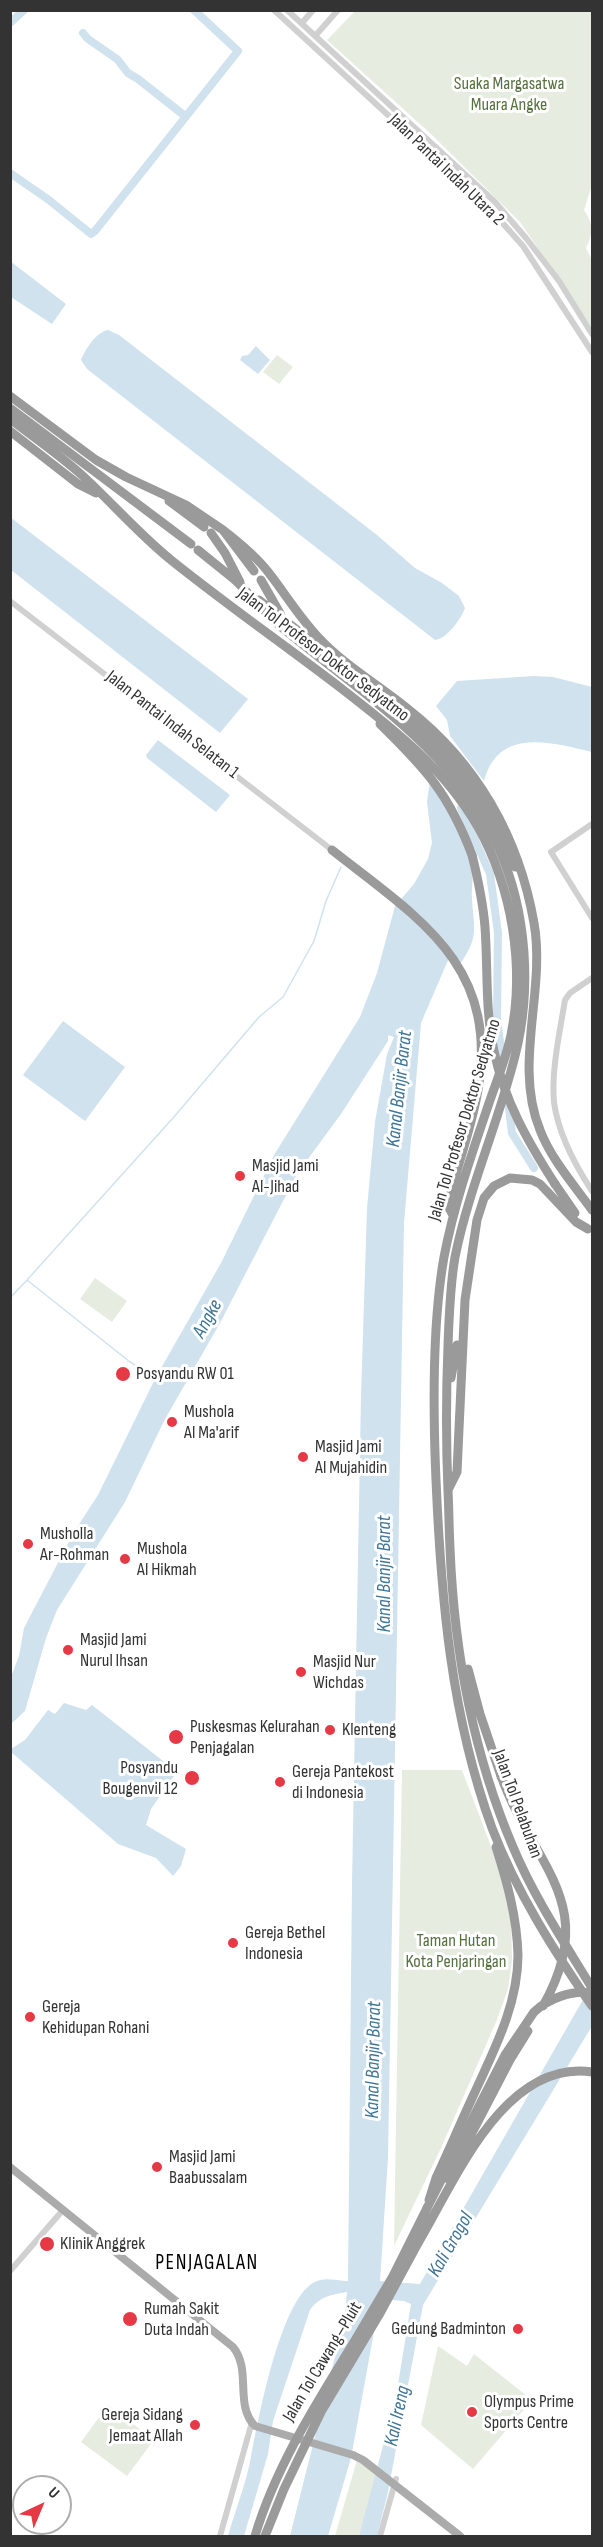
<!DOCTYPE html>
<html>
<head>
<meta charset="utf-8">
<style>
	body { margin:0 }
	#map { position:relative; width:603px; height:2547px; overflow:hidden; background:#fff; font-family:"Sofia Sans Condensed",sans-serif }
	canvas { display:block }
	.frame { position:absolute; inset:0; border:12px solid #333; pointer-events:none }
	.north { position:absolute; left:12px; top:2475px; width:60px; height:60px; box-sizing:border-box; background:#fff; border:2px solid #adadad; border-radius:50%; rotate:44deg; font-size:16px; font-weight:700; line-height:24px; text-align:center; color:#333 }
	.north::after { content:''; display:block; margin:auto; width:21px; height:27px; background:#e63946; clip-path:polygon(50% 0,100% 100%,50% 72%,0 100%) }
</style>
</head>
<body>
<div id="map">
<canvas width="603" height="2547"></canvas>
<div class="frame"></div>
<div class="north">U</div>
</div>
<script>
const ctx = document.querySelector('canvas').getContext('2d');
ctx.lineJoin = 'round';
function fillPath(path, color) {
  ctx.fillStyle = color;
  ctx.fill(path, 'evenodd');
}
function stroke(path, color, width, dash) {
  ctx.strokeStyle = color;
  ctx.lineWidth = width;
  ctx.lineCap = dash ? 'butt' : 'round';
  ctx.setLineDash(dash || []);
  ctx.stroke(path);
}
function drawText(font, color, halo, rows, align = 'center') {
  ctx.font = font + ' "Sofia Sans Condensed",sans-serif';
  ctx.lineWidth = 6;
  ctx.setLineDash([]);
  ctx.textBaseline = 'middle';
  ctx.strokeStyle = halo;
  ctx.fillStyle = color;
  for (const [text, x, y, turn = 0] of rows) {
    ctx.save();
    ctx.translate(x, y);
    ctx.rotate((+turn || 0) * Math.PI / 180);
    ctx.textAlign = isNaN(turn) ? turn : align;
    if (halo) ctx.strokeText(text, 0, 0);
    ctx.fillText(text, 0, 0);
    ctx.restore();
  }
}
const green = new Path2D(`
	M355 11H592V185L584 210C594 225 593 233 586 248L592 260V328L520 222 432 135 327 40Z
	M277 355 293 367 279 384 263 372Z
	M95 1278 127 1301 112 1322 80 1299Z
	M402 1770H462L495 1857 511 1915 512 1960 508 1989 496 2022 441 2148 394 2246Z
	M438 2346 467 2366 474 2354 532 2400 473 2469 421 2425Z
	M108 2405 154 2440 127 2476 81 2442Z
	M357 2460 377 2472 359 2536H335Z`);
const water = new Path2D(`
	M10 261 66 304 52 324 11 297Z
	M108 330 119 335 377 535 415 568 442 583 459 596 465 608C461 619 447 639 435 640L87 369 81 360C85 350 96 332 108 330Z
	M256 346 270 360 258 374 240 360 242 356 248 355Z
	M10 517 248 699 220 733 11 570Z
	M534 676 553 677 592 687V752C551 742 498 727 484 781L450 736 447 720 436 706 457 681Z
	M158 740 230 795 216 812 147 758 146 755Z
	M430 780C447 806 469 835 472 867 474 877 471 888 472 899 474 930 479 937 460 964L452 951 421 1023 404 1223 388 2158 380 2281 420 2284 592 1984V2026L423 2305 388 2492 377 2536H359L396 2397 411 2304 404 2301 380 2299 351 2458 328 2536H290L344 2321 347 2292C331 2295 320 2296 310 2310L273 2421 268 2454 244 2536H228C235 2511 246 2484 251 2457 258 2420 280 2302 313 2283 325 2276 335 2281 348 2281L352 1883 361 1396 367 1208 375 1122 387 1054 394 1037 388 1035V1041L341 1114 297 1174 220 1323 164 1421 125 1502 57 1610 46 1638 25 1711 11 1724V1677L19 1656 24 1628 74 1532 98 1495 156 1377 221 1263 274 1155 360 1017 377 973 395 906 414 884 428 859 432 843 427 802Z
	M63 1021 125 1067 85 1121 23 1075Z
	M64 1703 86 1710 92 1705 177 1772 151 1809 146 1825 186 1849 181 1866 173 1876 156 1858 118 1844 11 1752V1749L25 1740 48 1710 55 1714Z`);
const stream = new Path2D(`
	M27 1280 173 1118 259 1017 283 997 314 941 326 901 341 867
	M10 1298 27 1280 130 1362 155 1377`);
const river = new Path2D(`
	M10 23 24 10
	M83 33 88 39 117 59 128 73 138 79 185 116
	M10 173 49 200 91 234 95 231 238 51 194 10
	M461 808 490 874 498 933 497 1019 503 1064
	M508 1100 512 1133 534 1168`);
const minor = new Path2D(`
	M274 10 490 209 523 246 592 352
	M287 10 495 202 526 238 559 281 592 334
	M302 23 313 10
	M316 35 338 10
	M10 601 332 850
	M592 824 551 852 592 918
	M592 978 570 993 565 1000C560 1031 551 1071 554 1102 558 1133 575 1165 592 1191
	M10 2271 63 2210
	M220 2536 252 2422
	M380 2536 396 2479`);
const major = new Path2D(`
	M10 2167 233 2347C252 2370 234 2405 255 2426L353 2455 363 2460 460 2536`);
const highway = new Path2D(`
	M10 396 96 460 126 477 186 505 223 530 254 571
	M10 408 191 544
	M10 419C35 438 61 456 84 477 113 504 140 535 171 560 227 605 286 646 342 689 395 730 444 768 478 827 512 888 525 966 511 1035 506 1059 496 1082 488 1106 471 1156 454 1205 444 1257 432 1325 433 1411 436 1480 441 1598 451 1716 492 1828 516 1891 554 1951 592 2006
	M10 431 78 484 96 493
	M169 501 204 527
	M223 530C240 543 256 556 269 573 286 595 300 618 319 638 343 664 380 686 408 709 477 763 519 837 534 923 546 991 513 1064 540 1130 551 1159 574 1185 592 1210
	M211 533 225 553 240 582
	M198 550C210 560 223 570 235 580 251 595 264 612 280 626 360 692 456 751 499 849 527 912 532 990 515 1056 498 1124 469 1188 455 1257 450 1286 449 1316 448 1346 446 1395 446 1443 448 1491 449 1510 449 1529 450 1548 454 1650 473 1753 513 1847 534 1897 564 1942 592 1988
	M261 580 281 615
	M259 600C290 624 321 649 352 674 427 733 479 775 515 867
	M380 724C426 769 449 794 472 855
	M332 850C418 918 499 964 478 1090 472 1126 459 1160 450 1196L449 1208 453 1215
	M555 1184 575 1213
	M451 1378 457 1345
	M448 1490 457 1472 465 1300 477 1220 484 1198 494 1186 510 1178 532 1180 540 1184 576 1222 588 1229
	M468 1669 480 1714 501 1776
	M448 2179 510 2060 528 2031
	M429 2200 436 2178C449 2150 461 2122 474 2094 494 2050 518 2005 518 1955 517 1917 507 1882 496 1847
	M418 2243C455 2181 504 2059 592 2072
	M354 2342 393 2276 427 2208`);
const highwayBridge = new Path2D(`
	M472 855C478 879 483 903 485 927 488 968 485 1011 494 1051 504 1100 528 1142 555 1184
	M501 1776C534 1867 601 1903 543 2006
	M427 2208 505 2055 534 2012C549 1998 572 1990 592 1993
	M255 2536C276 2466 316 2404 354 2342
	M265 2536 284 2489 321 2412 379 2315 418 2243`);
const markers = [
	[240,1176,6,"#e63946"],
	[123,1374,8,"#e63946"],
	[172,1422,6,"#e63946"],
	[303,1457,6,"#e63946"],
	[28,1544,6,"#e63946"],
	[125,1559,6,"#e63946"],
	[68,1650,6,"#e63946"],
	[301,1672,6,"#e63946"],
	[330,1730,6,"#e63946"],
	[176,1737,8,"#e63946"],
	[192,1778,8,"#e63946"],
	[280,1782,6,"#e63946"],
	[233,1943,6,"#e63946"],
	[30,2017,6,"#e63946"],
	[157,2167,6,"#e63946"],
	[47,2244,8,"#e63946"],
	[130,2319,8,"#e63946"],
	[518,2329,6,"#e63946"],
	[472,2412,6,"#e63946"],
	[195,2425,6,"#e63946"]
];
const parkNames = [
	["Suaka Margasatwa",509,84],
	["Muara Angke",509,105],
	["Taman Hutan",456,1941],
	["Kota Penjaringan",456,1962]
];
const streetNames = [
	["Jalan Pantai Indah Utara 2",446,170,44],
	["Jalan Tol Profesor Doktor Sedyatmo",323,655,37],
	["Jalan Pantai Indah Selatan 1",172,725,38],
	["Jalan Tol Profesor Doktor Sedyatmo",465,1120,-73],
	["Jalan Tol Pelabuhan",517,1804,70],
	["Jalan Tol Cawang–Pluit",323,2362,-59]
];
const poiNames = [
	["Masjid Jami",252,1166],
	["Al-Jihad",252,1187],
	["Posyandu RW 01",136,1374],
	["Mushola",184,1412],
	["Al Ma'arif",184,1433],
	["Masjid Jami",315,1447],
	["Al Mujahidin",315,1468],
	["Musholla",40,1534],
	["Ar-Rohman",40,1555],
	["Mushola",137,1549],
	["Al Hikmah",137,1570],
	["Masjid Jami",80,1640],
	["Nurul Ihsan",80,1661],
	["Masjid Nur",313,1662],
	["Wichdas",313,1683],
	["Puskesmas Kelurahan",190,1727],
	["Penjagalan",190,1748],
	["Klenteng",342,1730],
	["Posyandu",178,1768,"right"],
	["Bougenvil 12",178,1789,"right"],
	["Gereja Pantekost",292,1772],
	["di Indonesia",292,1793],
	["Gereja Bethel",245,1933],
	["Indonesia",245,1954],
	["Gereja",42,2007],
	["Kehidupan Rohani",42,2028],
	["Masjid Jami",169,2157],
	["Baabussalam",169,2178],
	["Klinik Anggrek",60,2244],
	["Rumah Sakit",144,2309],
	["Duta Indah",144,2330],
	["Gedung Badminton",506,2329,"right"],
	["Olympus Prime",484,2402],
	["Sports Centre",484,2423],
	["Gereja Sidang",183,2415,"right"],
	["Jemaat Allah",183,2436,"right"]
];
const waterNames = [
	["Kanal Banjir Barat",400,1089,-84],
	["Angke",208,1319,-61],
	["Kanal Banjir Barat",385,1574,-90],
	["Kanal Banjir Barat",374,2060,-89],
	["Kali Grogol",451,2245,-60],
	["Kali Ireng",398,2416,-78]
];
const quarterNames = [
	["PENJAGALAN",207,2264]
];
fillPath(green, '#e6ecdf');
fillPath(water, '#cfe2ee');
stroke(stream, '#cfe2ee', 1.5);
stroke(river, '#cfe2ee', 8);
stroke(minor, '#d0d0d0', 6);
stroke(major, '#ababab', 8);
stroke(highway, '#9a9a9a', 9);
stroke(highwayBridge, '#9a9a9a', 9);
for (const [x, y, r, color] of markers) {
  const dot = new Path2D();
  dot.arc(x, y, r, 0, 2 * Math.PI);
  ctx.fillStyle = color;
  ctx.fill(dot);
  stroke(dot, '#fff', 2);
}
drawText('18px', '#56703f', '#fff', parkNames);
drawText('18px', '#333', '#fff', streetNames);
drawText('18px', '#333', '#fff', poiNames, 'left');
drawText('italic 20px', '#3f7597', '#fff', waterNames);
ctx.letterSpacing = '1.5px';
drawText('21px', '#000', '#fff', quarterNames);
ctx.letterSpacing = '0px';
</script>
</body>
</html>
